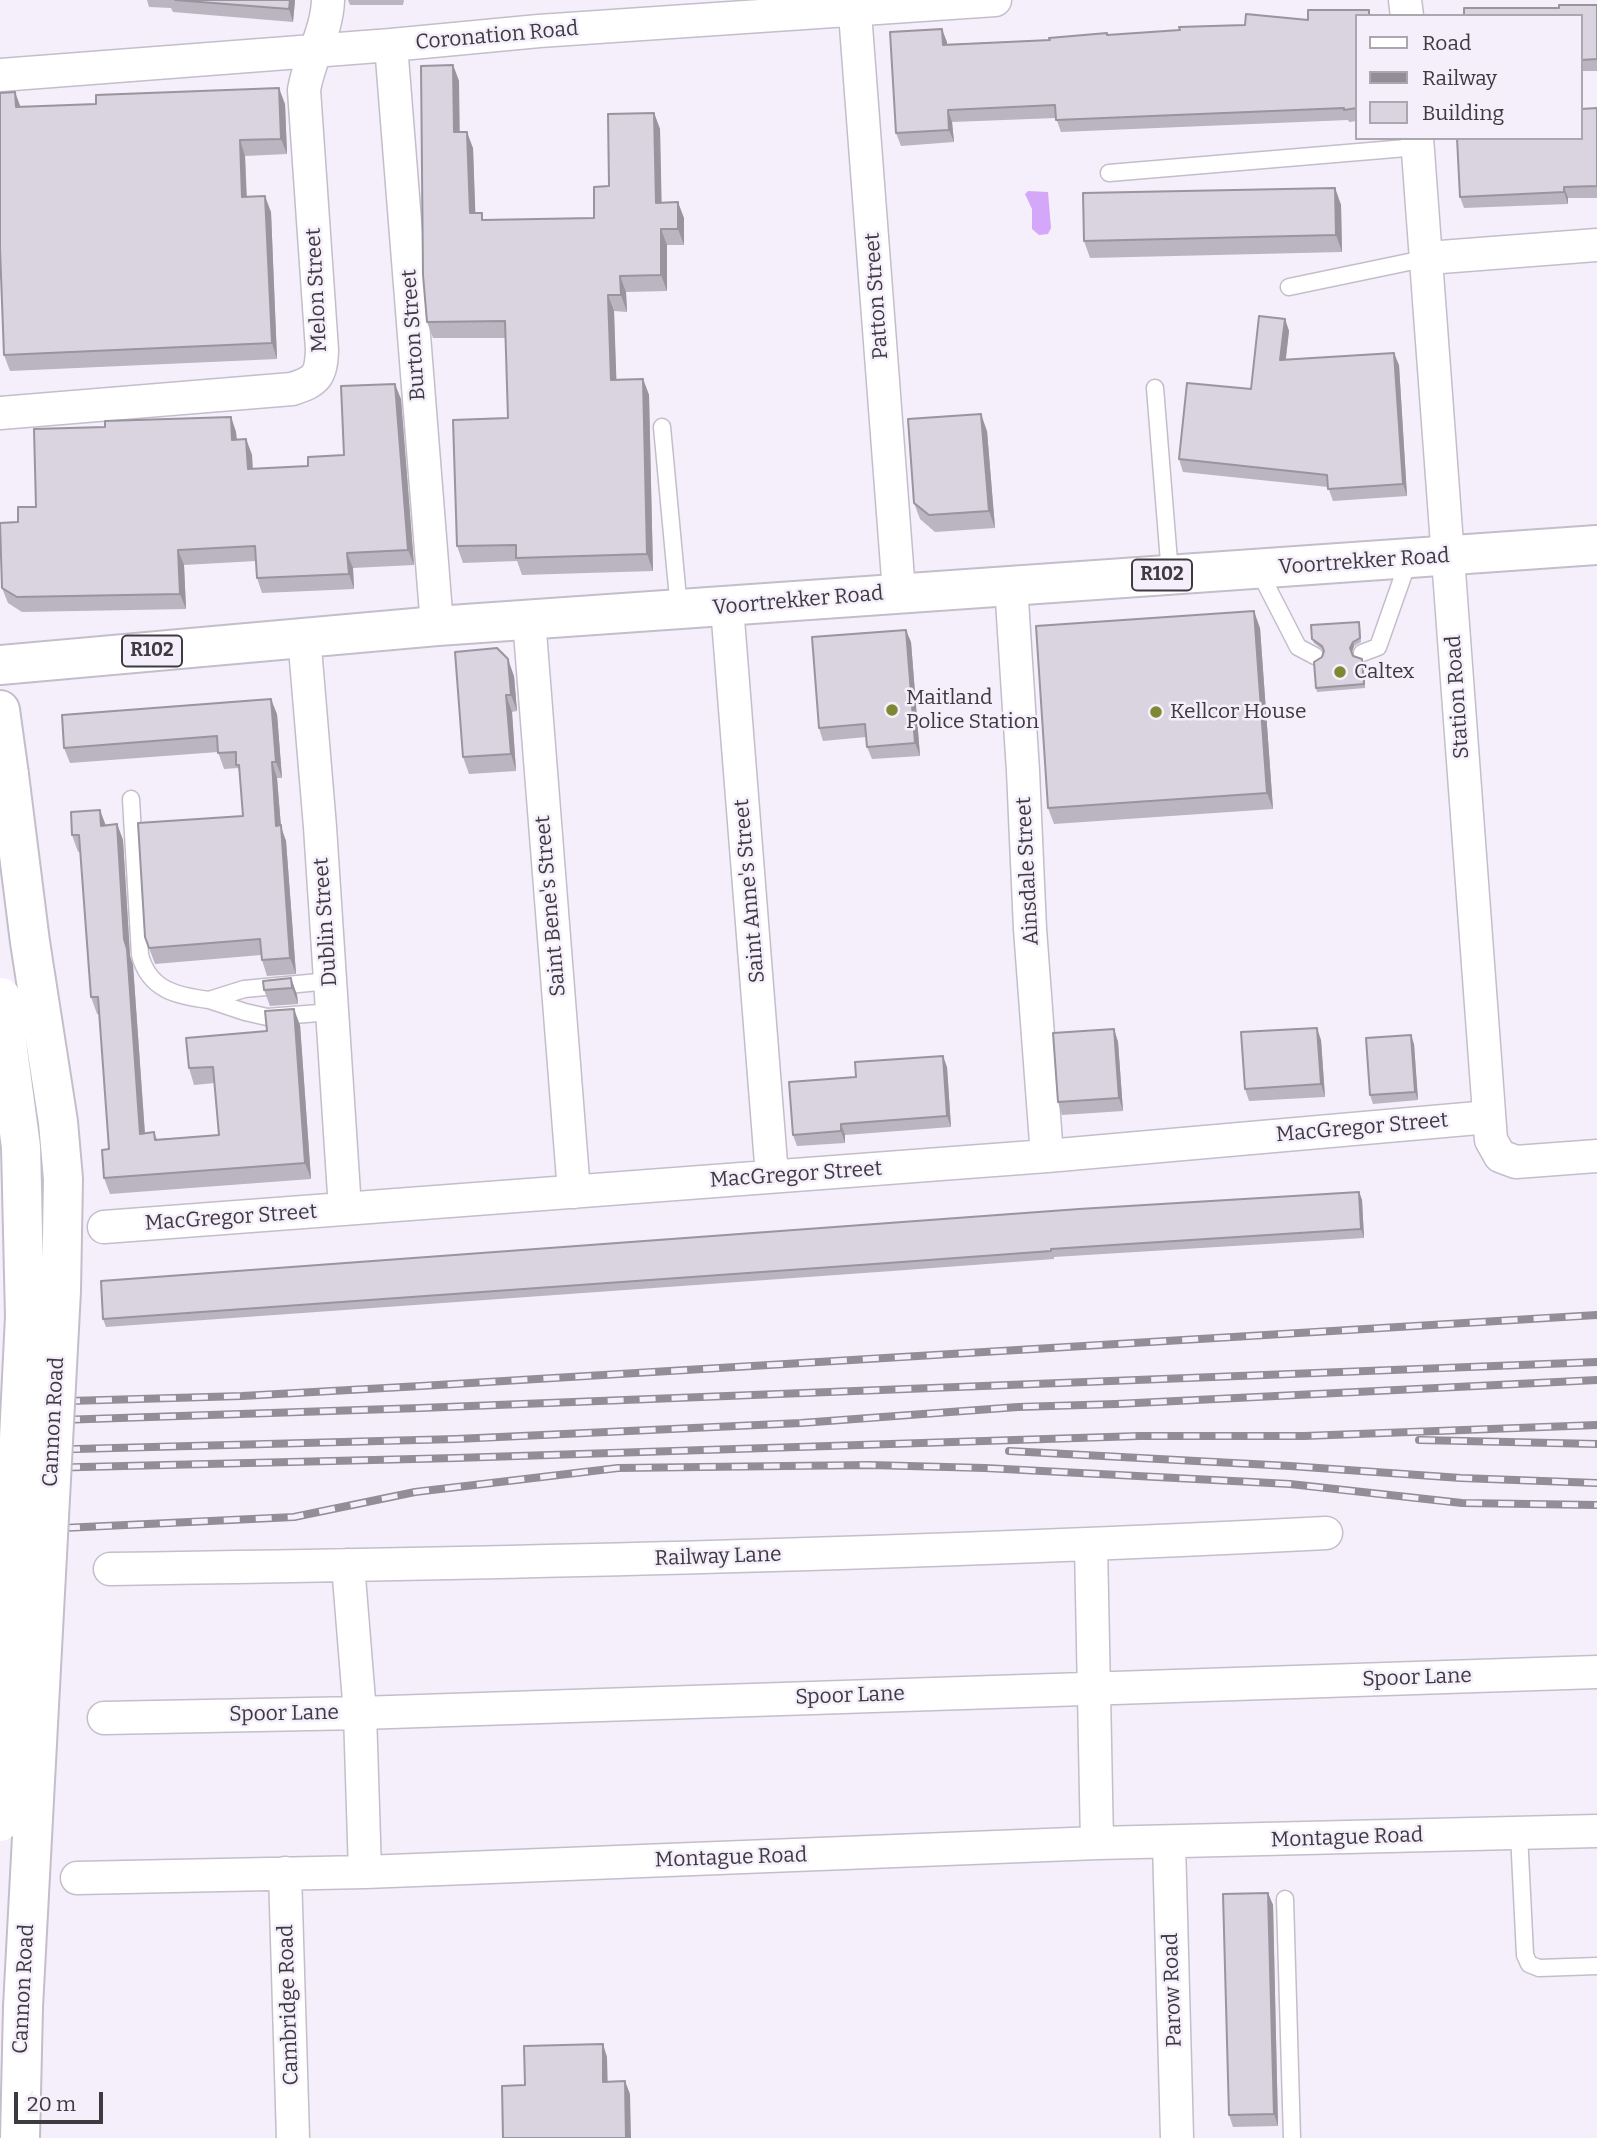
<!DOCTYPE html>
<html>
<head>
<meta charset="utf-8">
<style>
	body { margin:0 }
	#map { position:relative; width:1597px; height:2138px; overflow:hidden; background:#f5eefb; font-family:Bitter,serif }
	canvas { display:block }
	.legend { position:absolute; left:1355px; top:14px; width:228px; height:126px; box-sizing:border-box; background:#f5eefb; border:2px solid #aba6b0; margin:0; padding:9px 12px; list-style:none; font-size:21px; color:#3d3a40 }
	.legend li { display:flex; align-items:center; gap:14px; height:35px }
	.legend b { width:35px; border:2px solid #aba6b0 }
	.scale { position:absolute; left:14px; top:2092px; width:89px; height:32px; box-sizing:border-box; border:4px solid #3d3a40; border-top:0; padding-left:9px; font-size:21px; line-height:24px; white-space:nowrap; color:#3d3a40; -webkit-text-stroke:5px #f5eefb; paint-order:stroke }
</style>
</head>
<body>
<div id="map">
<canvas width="1597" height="2138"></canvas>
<ul class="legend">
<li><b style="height:9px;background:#fff"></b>Road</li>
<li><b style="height:9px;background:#928d97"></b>Railway</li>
<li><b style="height:19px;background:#dad3e0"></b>Building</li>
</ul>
<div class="scale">20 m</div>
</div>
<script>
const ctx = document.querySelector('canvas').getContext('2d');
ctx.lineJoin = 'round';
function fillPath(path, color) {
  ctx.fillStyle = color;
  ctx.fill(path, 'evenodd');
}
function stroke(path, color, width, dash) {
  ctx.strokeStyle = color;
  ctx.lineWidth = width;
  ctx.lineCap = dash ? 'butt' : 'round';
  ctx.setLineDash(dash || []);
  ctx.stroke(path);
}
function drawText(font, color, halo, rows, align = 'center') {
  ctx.font = font + ' Bitter,serif';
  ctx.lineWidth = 5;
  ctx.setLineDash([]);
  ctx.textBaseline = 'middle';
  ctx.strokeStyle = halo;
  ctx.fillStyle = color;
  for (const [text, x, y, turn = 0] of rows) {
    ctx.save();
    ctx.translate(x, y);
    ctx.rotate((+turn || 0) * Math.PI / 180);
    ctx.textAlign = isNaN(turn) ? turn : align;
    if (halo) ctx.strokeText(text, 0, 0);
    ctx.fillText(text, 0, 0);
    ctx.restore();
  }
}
const water = new Path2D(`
	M1028 191 1048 192 1051 228 1048 234 1039 235 1032 229V209L1025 194Z`);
const service = new Path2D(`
	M1109 173 1418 147
	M1289 287 1428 258
	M1155 388 1170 574
	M662 427 679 609
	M1259 571 1298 647 1315 656
	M1362 653 1378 647 1409 559
	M131 799 140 955C149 990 177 996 209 1000
	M330 981 244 989 209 1000 245 1012 267 1017 332 1012
	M1519 1834 1525 1955 1529 1964 1539 1968 1597 1966
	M1285 1899 1292 2138`);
const minor = new Path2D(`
	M854 0 899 592
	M1405 0 1407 16
	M391 45 437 626
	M0 75 391 45 539 31 995 0
	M1417 138 1491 1140 1500 1156 1516 1162 1597 1156
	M1428 258 1597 245
	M0 413 292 389C317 381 321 376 322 350L304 90C309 59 327 32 328 0
	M1011 585 1023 771 1030 929 1047 1156
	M727 607 772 1176
	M529 619 574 1192
	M304 636 320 827 345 1209
	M104 1227 1047 1156 1489 1117
	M1091 1545 1097 1843
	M348 1565 360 1713 365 1872
	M110 1569C516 1563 921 1554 1326 1533
	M104 1718 360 1713 1597 1672
	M1169 1843 1177 2138
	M285 1873 293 2138
	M77 1878 365 1872 1097 1843 1597 1831`);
const secondary = new Path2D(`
	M0 710 9 775
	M20 2138 23 2007`);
const primary = new Path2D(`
	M0 665 437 626 1597 545`);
const rail = new Path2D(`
	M0 1403 242 1396 421 1386 1597 1315
	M0 1422 420 1408 1597 1362
	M1419 1440 1597 1444
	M0 1451 456 1439 801 1423 1018 1407 1116 1404 1597 1380
	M1009 1451 1290 1466 1461 1478 1597 1483
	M0 1469 456 1458 1139 1436H1304L1597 1425
	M0 1531 294 1517 415 1492 618 1468 870 1465 985 1468 1290 1484 1462 1503 1597 1505`);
const secondaryBridge = new Path2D(`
	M9 775 30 942 58 1122 63 1179 61 1291 23 2007
	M0 1822 25 1317 21 1147 1 997`);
const wall = new Path2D(`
	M147 0H295L293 22 173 12 171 8 149 7Z
	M348 0H404L403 5H350Z
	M1597 5V71H1581V16L1559 8Z
	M1369 10 1371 16H1357V121L1349 122 1348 120 1061 132 1056 118 952 122 954 142 901 146 896 133 947 42V44L1050 40 1308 20Z
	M453 65 459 81V132L473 148 475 213 484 220 594 218 609 186 654 113 660 129 661 203 684 218V245H667V291L626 292 627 312 614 311 616 380 643 379 649 395 653 571 522 575 517 561 463 563 457 546 508 418 506 338H433L427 322Z
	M285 104 287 154 245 156 247 197 271 212 277 359 10 371 4 355 20 107Z
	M1597 108V198H1568V204L1464 208 1460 197Z
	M1335 188 1341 205 1342 252 1090 258 1084 241Z
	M1285 319 1289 331 1286 359 1399 365 1407 496 1333 501 1328 487 1183 472 1179 459 1251 389Z
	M401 399 414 565 353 568 354 589 262 593 257 578 256 561 184 565 186 609 22 612 8 603 2 588 18 522 36 507 105 427 231 417 236 432 237 440 246 439 252 455 253 469 308 466 344 455Z
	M987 431 995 528 935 532 920 519 914 503Z
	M1359 622 1360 626 1361 642 1354 646 1352 652 1353 656 1362 659 1363 663 1365 688 1317 692 1316 688 1323 650 1314 643 1312 639Z
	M1260 628 1273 809 1054 824 1048 808Z
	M911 642 920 756 872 759 867 747 866 737 823 741 819 728Z
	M514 676 517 711 512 712 516 771 469 774 463 757Z
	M277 714 282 778H277L281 827 286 841 296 974 267 976 262 960 261 955 155 964 145 937 243 816 240 773 238 768 224 769 218 752 70 763 64 748Z
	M117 824 123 840 130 956 133 965 145 1133 154 1132 157 1139 219 1135 215 1083 194 1085 189 1068 267 1031 300 1025 311 1179 110 1194 104 1178 109 1149 99 1014H97L91 997 81 851 78 852 72 835 105 825Z
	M291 978 297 995 298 1004 270 1006 264 990Z
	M1114 1029 1118 1042 1123 1111 1062 1115 1058 1102Z
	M1321 1040 1325 1097 1249 1101 1245 1089Z
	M1414 1044 1418 1100 1373 1104 1370 1095Z
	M947 1067 951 1127 845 1135V1143L797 1146 793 1135 856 1077Z
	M1359 1192 1362 1200 1364 1238 1054 1257V1259L892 1271 106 1327 103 1319Z
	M1268 1893 1273 1905 1278 2126 1233 2127 1229 2115Z`);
const shadedWall = new Path2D(`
	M290 0H295L293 22 289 9Z
	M942 29 947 42 948 57 943 45Z
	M453 65 459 81 460 149 454 132Z
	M279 88 285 104 287 154 281 139Z
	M15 92 21 108 16 107Z
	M948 110 952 122 954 142 949 130Z
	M654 113 660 129 662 219 656 203Z
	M467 132 473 148 476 230 470 213Z
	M240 140 245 156 247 213 242 197Z
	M1564 187 1568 198V204L1564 192Z
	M1335 188 1341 205 1342 252 1336 235Z
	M265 196 271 212 277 359 272 343Z
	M678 202 684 218V245L678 229Z
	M661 229 667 245V291L661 275Z
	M620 276 626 292 627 312 621 295Z
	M608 295 614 311 617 396 611 380Z
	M1285 319 1289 331 1284 372 1280 360Z
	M1394 353 1399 365 1407 496 1403 484Z
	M643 379 649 395 653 571 647 554Z
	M395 384 401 399 414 565 408 550Z
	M981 414 987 431 995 528 989 511Z
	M231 417 236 432 238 455 232 440Z
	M246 439 252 455 253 484 248 469Z
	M178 550 184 565 186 609 180 594Z
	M347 553 353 568 354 589 349 574Z
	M1254 611 1260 628 1273 809 1267 793Z
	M906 630 911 642 920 756 915 743Z
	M1353 642 1354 646 1352 652 1350 648Z
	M508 659 514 676 517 711 511 695Z
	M1362 659 1363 663 1365 688 1364 684Z
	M506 695 512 712 516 771 511 754Z
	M271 699 277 714 282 778 276 762Z
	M272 762 277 778 281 827 286 841 296 974 290 958 276 826Z
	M100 810 106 826H101Z
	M117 824 123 840 130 956 133 965 146 1150 140 1134 124 939Z
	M291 978 297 995 298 1004 292 988Z
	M294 1009 300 1025 311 1179 305 1163Z
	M1317 1028 1321 1040 1325 1097 1321 1084Z
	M1114 1029 1118 1042 1123 1111 1119 1098Z
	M1411 1035 1414 1044 1418 1100 1415 1092Z
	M943 1056 947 1067 951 1127 947 1116Z
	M841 1124 845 1135V1143L841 1131Z
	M1359 1192 1362 1200 1364 1238 1361 1229Z
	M1268 1893 1273 1905 1278 2126 1274 2114Z
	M603 2044 607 2057 608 2095 603 2082Z
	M625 2081 630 2094 631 2138H626Z`);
const building = new Path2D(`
	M175 0H290L289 9Z
	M1559 5H1597V59L1581 60V16H1464V8H1559Z
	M1308 10H1369V16H1357V108L1344 110V108L1056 120 1055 105 948 110 949 130 896 133 890 32 942 29 943 45 1050 40 1049 38 1107 33V35L1180 30 1179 27 1245 25 1246 14 1308 20Z
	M453 65 454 132H467L470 213H482V220L594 218V187L609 186 608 114 654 113 656 203 678 202V229H661V275L620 276 621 295H608L611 380 643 379 647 554 516 558V545L457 546 453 420 508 418 505 321 427 322 423 275 421 66Z
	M279 88 281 139 240 140 242 197 265 196 272 343 4 355 0 249V93L15 92 16 107 96 104V95Z
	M1597 108V186L1564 187V192L1460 197 1457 138H1581V109Z
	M1335 188 1336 235 1084 241 1083 193Z
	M1259 316 1285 319 1280 360 1394 353 1403 484 1328 489 1327 475 1179 459 1187 383 1251 389Z
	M395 384 408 550 347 553 349 574 257 578 255 546 178 550 180 594 17 597 2 588 0 523 18 522V507H36L34 429 105 427V421L231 417 232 440 246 439 248 469 308 466V457L344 455 341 386Z
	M981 414 989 511 929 515 914 503 908 419Z
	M1254 611 1267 793 1048 808 1036 626Z
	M1359 622 1360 638 1353 642 1350 648 1353 656 1362 659 1364 684 1316 688 1314 662 1322 657 1324 651 1322 646 1312 639 1311 625Z
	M906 630 915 743 867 747 865 724 819 728 812 637Z
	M497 648 508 659 511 695H506L511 754 463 757 455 652Z
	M271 699 276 762H272L276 826 281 825 290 958 262 960 260 939 149 948 145 937 138 823 243 816 239 765H236V752L218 753 217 736 64 748 62 715Z
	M100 810 101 826 117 824 124 939 127 949 140 1134 154 1132 155 1140 219 1135 213 1067 189 1068 186 1038 267 1031 265 1011 294 1009 305 1163 104 1178 102 1150 109 1149 98 997H91L79 835H72L71 812Z
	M291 978 292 988 264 990 263 981Z
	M1317 1028 1321 1084 1245 1089 1241 1032Z
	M1114 1029 1119 1098 1058 1102 1053 1033Z
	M1411 1035 1415 1092 1370 1095 1366 1038Z
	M943 1056 947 1116 841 1124V1131L793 1135 789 1082 856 1077 855 1062Z
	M1359 1192 1361 1229 1051 1249V1251L888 1263 103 1319 101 1281 1079 1209Z
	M1268 1893 1274 2114 1229 2115 1223 1894Z
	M603 2044V2082L625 2081 626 2138H503L502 2086 525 2085 524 2046Z`);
const markers = [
	[1340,672,7,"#7e8733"],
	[892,710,7,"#7e8733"],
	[1156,712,7,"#7e8733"]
];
const shields = [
	[1162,575,60],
	[152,651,60]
];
const shieldNames = [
	["R102",1162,575],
	["R102",152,651]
];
const streetNames = [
	["Coronation Road",497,36,-5],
	["Melon Street",317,290,-93],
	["Patton Street",877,296,-94],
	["Burton Street",414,335,-94],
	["Voortrekker Road",1364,562,-4],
	["Voortrekker Road",798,601,-5],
	["Station Road",1458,697,-94],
	["Ainsdale Street",1028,871,-93],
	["Saint Anne's Street",750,891,-95],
	["Saint Bene's Street",551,906,-95],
	["Dublin Street",326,922,-94],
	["MacGregor Street",1362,1128,-5],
	["MacGregor Street",796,1175,-4],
	["MacGregor Street",231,1218,-4],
	["Cannon Road",54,1422,-87],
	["Railway Lane",718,1557,-2],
	["Spoor Lane",1417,1678,-2],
	["Spoor Lane",850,1696,-2],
	["Spoor Lane",284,1714,-1],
	["Montague Road",1347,1838,-2],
	["Montague Road",731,1858,-2],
	["Cannon Road",24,1989,-87],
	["Parow Road",1173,1990,-92],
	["Cambridge Road",289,2005,-92]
];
const poiNames = [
	["Caltex",1354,672],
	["Maitland",906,698],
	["Police Station",906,722],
	["Kellcor House",1170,712]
];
fillPath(water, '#d5a7f9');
stroke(service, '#c4beca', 19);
stroke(minor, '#c4beca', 35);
stroke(secondary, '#c4beca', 42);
stroke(primary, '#c4beca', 42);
stroke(service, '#fff', 16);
stroke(minor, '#fff', 32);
stroke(secondary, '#fff', 38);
stroke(primary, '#fff', 38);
stroke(rail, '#928d97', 8);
stroke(rail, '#f5eefb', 5, [16]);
stroke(secondaryBridge, '#c4beca', 42, []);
stroke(secondaryBridge, '#fff', 38);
fillPath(wall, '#bbb5c1');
fillPath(shadedWall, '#99949d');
fillPath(building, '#dad3e0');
stroke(building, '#99949d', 2);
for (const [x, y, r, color] of markers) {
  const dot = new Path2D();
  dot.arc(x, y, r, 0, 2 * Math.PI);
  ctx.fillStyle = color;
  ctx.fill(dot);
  stroke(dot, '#f5eefb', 2.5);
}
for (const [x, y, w] of shields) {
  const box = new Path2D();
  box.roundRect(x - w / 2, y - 15.5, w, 31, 5);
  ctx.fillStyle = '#f5eefb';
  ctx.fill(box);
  stroke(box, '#3d3a40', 2);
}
drawText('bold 19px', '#3d3a40', null, shieldNames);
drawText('21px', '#3d3a40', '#f5eefb', streetNames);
drawText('21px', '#3d3a40', '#f5eefb', poiNames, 'left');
</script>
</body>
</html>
